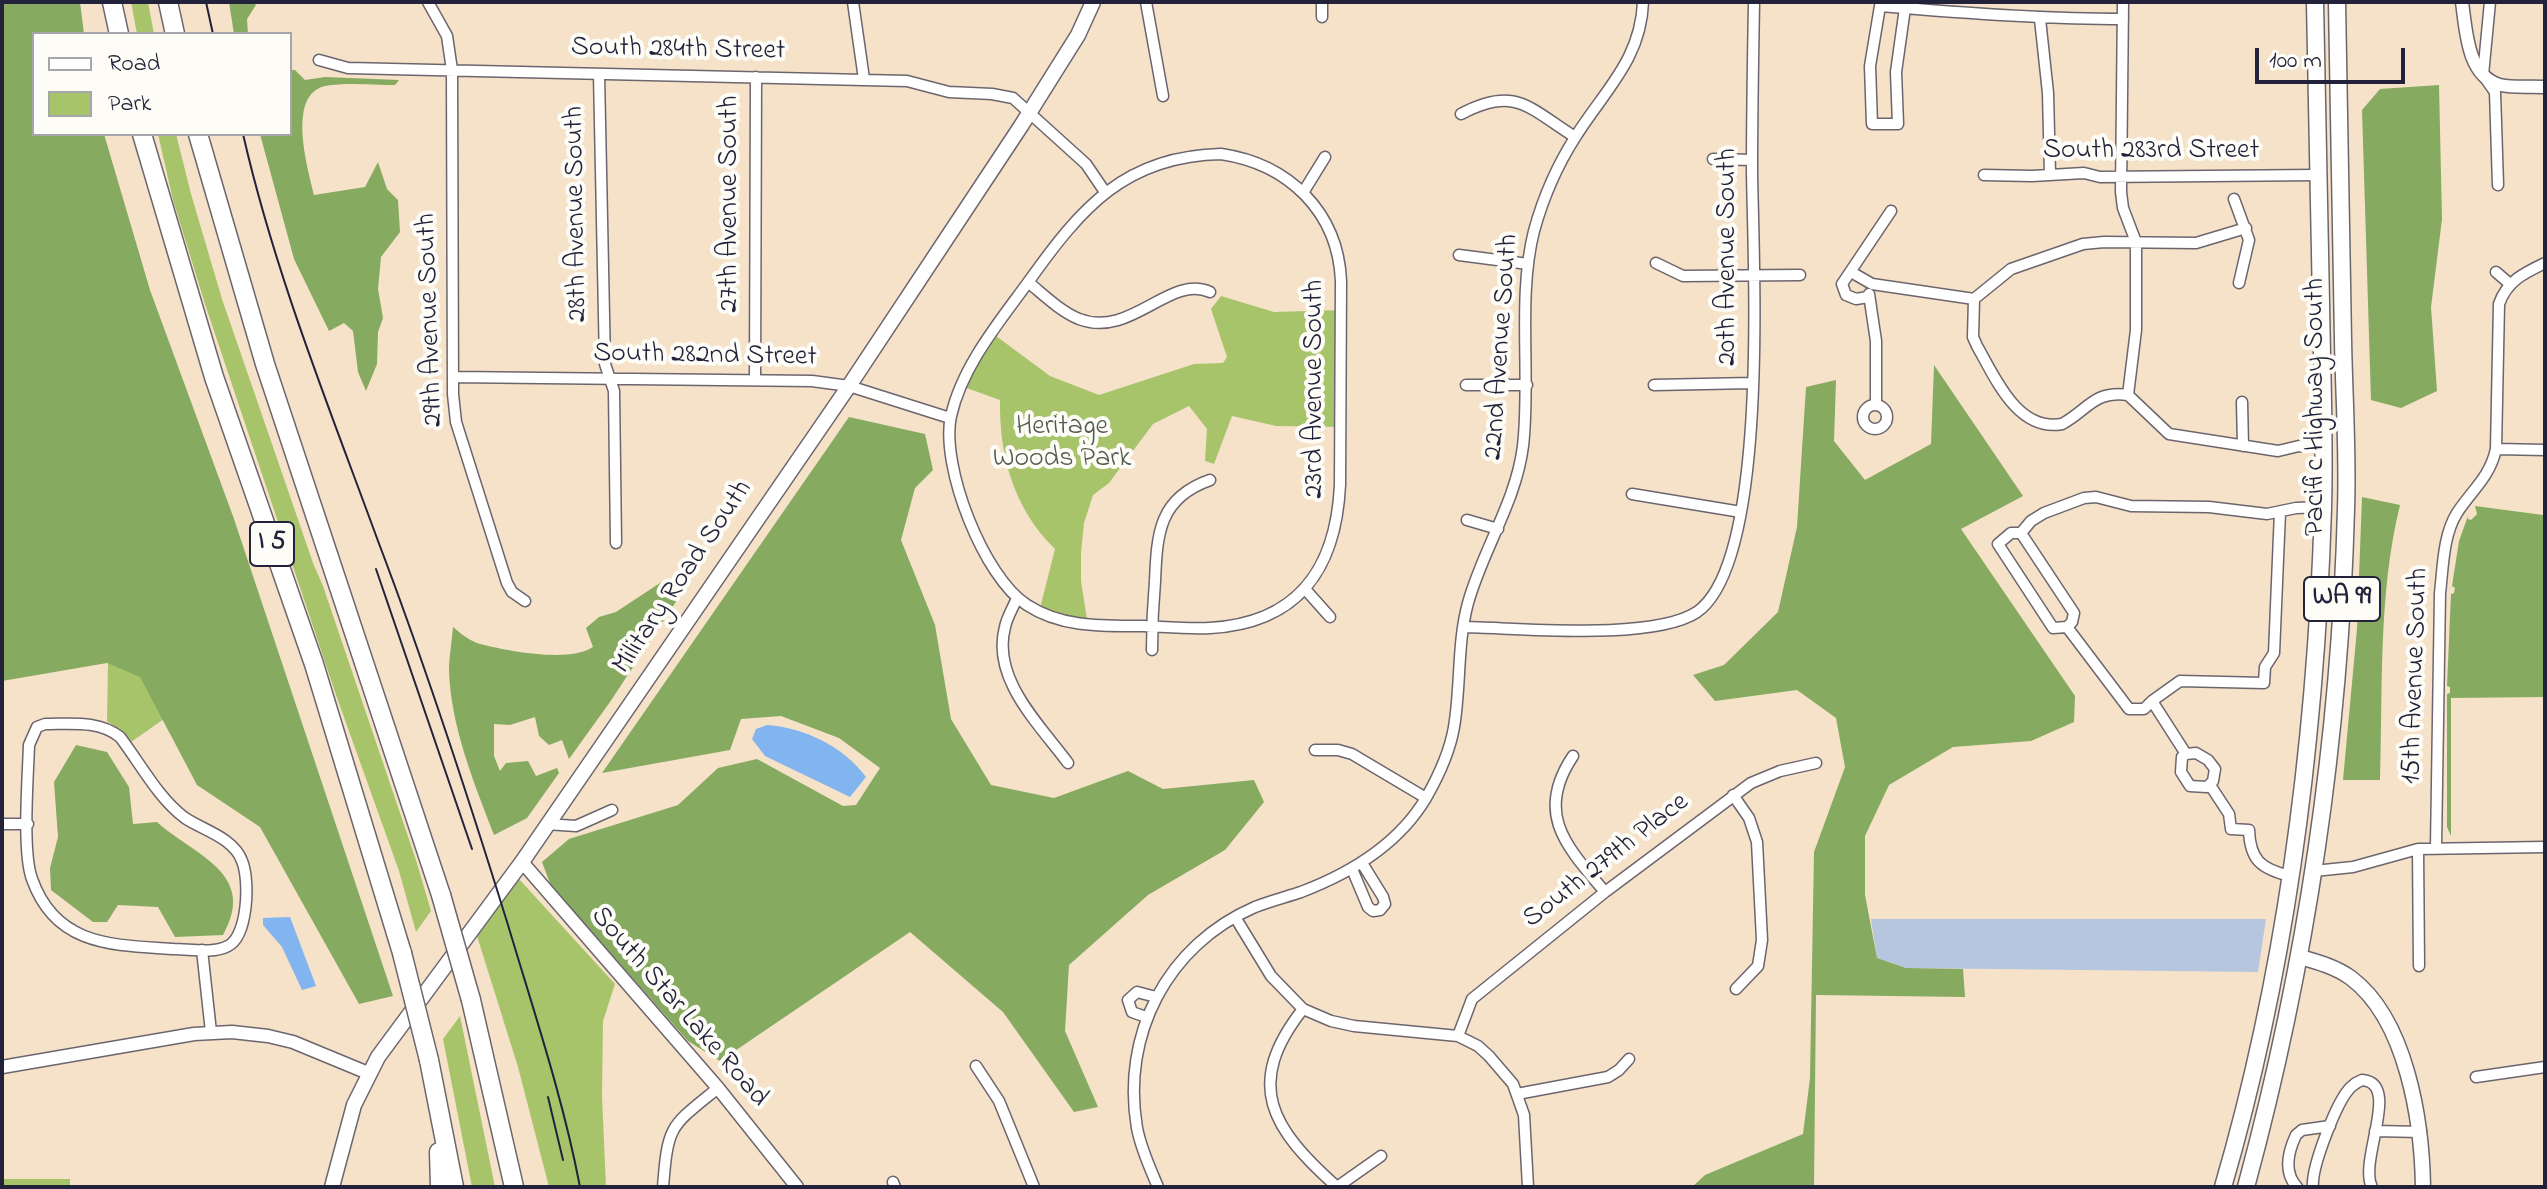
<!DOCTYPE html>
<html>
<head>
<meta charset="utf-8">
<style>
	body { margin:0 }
	#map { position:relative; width:2547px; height:1189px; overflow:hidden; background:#f5e2c9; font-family:"Indie Flower",sans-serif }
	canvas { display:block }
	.frame { position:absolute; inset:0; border:4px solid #22223b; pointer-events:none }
	.legend { position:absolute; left:32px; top:32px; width:260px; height:104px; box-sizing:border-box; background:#fdfcf7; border:2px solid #a5a5ac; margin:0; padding:10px 14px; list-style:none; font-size:24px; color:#22223b }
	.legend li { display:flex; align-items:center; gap:16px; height:40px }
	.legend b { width:40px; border:2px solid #a5a5ac }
	.scale { position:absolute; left:2255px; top:48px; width:150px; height:36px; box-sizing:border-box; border:4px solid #22223b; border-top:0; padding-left:10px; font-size:24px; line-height:28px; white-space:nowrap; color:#22223b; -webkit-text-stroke:6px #fdfcf7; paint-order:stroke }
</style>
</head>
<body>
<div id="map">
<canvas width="2547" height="1189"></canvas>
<div class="frame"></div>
<ul class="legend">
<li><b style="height:10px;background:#fff"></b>Road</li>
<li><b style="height:22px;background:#a8c46b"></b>Park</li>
</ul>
<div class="scale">100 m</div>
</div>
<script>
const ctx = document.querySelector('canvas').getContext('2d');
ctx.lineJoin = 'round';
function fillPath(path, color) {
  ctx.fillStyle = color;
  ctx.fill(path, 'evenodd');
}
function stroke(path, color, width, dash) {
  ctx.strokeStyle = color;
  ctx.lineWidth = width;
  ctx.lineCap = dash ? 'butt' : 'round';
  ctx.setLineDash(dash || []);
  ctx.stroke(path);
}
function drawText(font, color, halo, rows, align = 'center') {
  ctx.font = font + ' "Indie Flower",sans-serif';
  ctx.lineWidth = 8;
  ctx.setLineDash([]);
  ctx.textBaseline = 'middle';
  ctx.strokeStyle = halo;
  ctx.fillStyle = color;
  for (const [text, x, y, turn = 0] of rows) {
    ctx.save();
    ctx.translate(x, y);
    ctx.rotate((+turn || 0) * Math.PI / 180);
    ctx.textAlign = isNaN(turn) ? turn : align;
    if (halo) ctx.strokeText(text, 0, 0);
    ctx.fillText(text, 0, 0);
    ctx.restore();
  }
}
const industrial = new Path2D(`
	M1871 919H2266L2258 972 1906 968 1877 958Z`);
const green = new Path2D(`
	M131 2H148L154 34H137Z
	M158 134H176L191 194 222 299 313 563 323 586 416 860 431 911 416 932 399 871 335 692 205 304 173 200Z
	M1221 296 1274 312 1342 310 1341 427 1276 426 1232 416 1214 464 1205 461 1207 429 1189 406 1153 424 1109 483 1093 495 1084 523 1081 553V581L1088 626 1039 612 1055 549C1014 509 999 456 1000 400L961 386 992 333 1050 376 1099 395 1194 364 1223 363 1227 357 1211 309Z
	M108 663 140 676 164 719 131 742 121 731 107 721Z
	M519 879 615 984 603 1021 602 1096 606 1187H549L518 1067 477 936Z
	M460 1016 495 1187H472L443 1039Z
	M2 1179H70V1187H2Z`);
const forest = new Path2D(`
	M2 2H80L84 34H34V134H104L150 290 234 519 393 996 359 1004 260 827 197 785 140 677 107 663 2 681Z
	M229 2H253L256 5 247 19 248 34H234Z
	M290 70H295L305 80 325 77 399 80 395 85C373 85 347 82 325 86 286 95 308 169 314 195L365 187 378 162 387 189 398 200 400 232 381 257 378 289 383 318 378 332 377 364 366 391 358 372 353 331 344 323 329 331 294 259 260 134H290Z
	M2439 85 2442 219 2431 307 2437 391 2401 408 2371 400 2362 110 2380 89Z
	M1934 365 2023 496 1961 529 2075 696 2074 722 2031 741 1953 747 1889 785 1865 836V895L1877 958 1906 968 1963 969 1965 997 1816 995 1814 1187H1692L1705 1175 1803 1134 1810 1078 1814 852 1845 767 1836 718 1797 690 1715 701 1693 675 1724 665 1778 612 1797 527 1806 387 1836 380 1834 441 1865 480 1931 444Z
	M849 417 925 434 933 470 915 488 901 540 935 625 951 719 991 785 1054 798 1128 771 1163 789 1254 780 1264 802 1225 850 1148 895 1069 965 1065 1031 1098 1107 1074 1112 1003 1012 910 932 720 1061 688 1041 551 886 542 862 569 839 678 805 718 768 757 759 843 806 856 805 880 768 839 738 781 716 741 719 730 750 602 773Z
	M2362 497 2400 505C2378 594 2383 689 2380 780H2343L2357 629Z
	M2475 506 2543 515 2545 518V697L2451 698V836L2447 827V694L2450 693V687L2447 686 2451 594 2454 593 2455 588 2452 586 2459 541 2468 516V519L2471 520 2477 514Z
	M663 581 681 594 610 702 569 759 562 740 549 745 539 736 535 717 510 725 494 724V756L500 771 506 763 528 761 536 776 557 768 559 773 527 818 494 835C474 783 451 727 449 671 449 657 452 641 453 627 461 634 470 641 480 644 508 651 569 663 593 647L586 628 599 617 616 612Z
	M76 745 107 752 129 787 133 824 157 822C195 856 258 873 223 935L175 937 158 907 118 905 107 922H93L51 890 50 868 58 837 54 782Z`);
const water = new Path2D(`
	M767 725C805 728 843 746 866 777L850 797 765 756 752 739 756 729Z
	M290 917 316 986 302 990 282 947 263 925V918Z`);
const minor = new Path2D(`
	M428 2 447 36 452 70 453 394 456 422 507 583 512 592 525 601
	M853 2 864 79
	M1146 2 1163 96
	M2123 2 2121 192 2123 208 2136 242V330L2128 395
	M2490 2 2483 75 2495 92 2498 185
	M1905 8 1896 72 1898 124H1872L1870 66 1880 6C1961 13 2041 19 2123 19
	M1322 17V2
	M2040 19 2048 93 2050 174
	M319 60 348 68 907 81 949 92 992 94 1013 98 1086 164 1105 192
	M599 74 605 364 614 391 616 543
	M1461 114C1515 85 1529 108 1575 137
	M1221 154C1289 164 1338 212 1341 281L1340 485C1336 568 1299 623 1210 628 1188 629 1166 627 1144 626 1104 626 1062 628 1027 605 984 578 940 466 951 416 962 366 1000 321 1029 281 1081 208 1125 156 1221 154Z
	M1713 159 1752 160
	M1984 175 2032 176 2084 173 2100 177 2318 175
	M1304 191 1325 157
	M2234 199 2249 240 2239 283
	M1459 255 1528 264
	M1656 263 1683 276 1800 275
	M1851 272 1872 284 1974 299 2011 269 2083 244 2104 242 2196 243 2246 228
	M2496 272 2510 284
	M1028 282C1044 295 1060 311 1079 319 1131 339 1169 274 1210 292
	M1869 294 1876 341V405
	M1868 297 1856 299 1846 295 1842 284 1891 211
	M1974 299 1973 337 1977 346C1995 377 2017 432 2062 424 2088 410 2094 390 2128 395L2169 434 2278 451 2299 446 2323 447
	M453 377 812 381 849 386 950 418
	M755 380 756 77
	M1466 385H1527
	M1654 385 1752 383
	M2242 402 2243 446
	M1863 417a12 12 0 1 1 24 0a12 12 0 1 1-24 0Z
	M2496 449 2545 450
	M1632 494 1741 512
	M1467 520 1498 529
	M2011 533H2021L2074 613 2072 622 2067 627 2053 628 1998 544Z
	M2021 533 2031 521 2044 513 2084 498 2096 497 2131 506 2209 507 2267 514 2296 508 2323 507
	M1305 589 1330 617
	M1017 598C1013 608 1007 617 1005 627 991 679 1040 725 1068 763
	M1465 627C1520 628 1653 641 1697 612 1770 561 1753 259 1752 171 1752 115 1753 58 1754 2
	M2067 627 2129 709H2144L2152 701 2186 754
	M1152 650C1152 627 1153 604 1155 581 1157 533 1159 498 1210 480
	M2152 701 2180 681 2264 683 2265 667 2274 653 2280 512
	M45 724C71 724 99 720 120 737 140 763 158 798 185 818 203 830 234 838 242 861 250 880 248 936 228 946 213 954 190 949 174 949 114 945 56 947 32 879 22 852 28 777 29 745L37 727Z
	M1315 750H1338L1352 754 1426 798
	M2196 753 2208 760 2215 769 2213 781 2207 787 2190 786 2181 772 2182 757 2186 754Z
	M1573 756C1534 814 1567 847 1605 892
	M2210 785 2229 814 2231 829 2249 830C2250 860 2261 869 2290 876
	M1733 795 1749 818 1757 842 1762 940 1758 966 1736 989
	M2 824H28
	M546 824 576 826 612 810
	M2436 847 2440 593C2443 568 2443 535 2457 513 2472 490 2490 477 2496 449L2499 304C2507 281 2524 273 2545 263
	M2418 849 2419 966
	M1352 869 1368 907 1373 911 1380 910 1385 904 1383 897 1362 863
	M2314 871 2353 867 2418 849 2545 847
	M1235 917 1271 976 1303 1009 1331 1021 1354 1026 1458 1036 1478 1046 1489 1056 1513 1084 1524 1115 1528 1187
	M202 950 211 1032
	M1303 1009C1243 1085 1272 1129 1337 1187L1381 1156
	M1146 1017 1132 1012 1128 1000 1137 992 1156 997
	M1458 1036 1472 999 1605 892 1751 783 1780 771 1816 763
	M976 1066 999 1101 1034 1187
	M2476 1077 2545 1067
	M1517 1094 1608 1077 1619 1070 1629 1059
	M2375 1131 2421 1132
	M893 1182 895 1187
	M663 1187C668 1124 670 1127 718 1088
	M1158 1187C1150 1168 1141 1149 1137 1128 1121 1035 1167 945 1255 907 1270 901 1286 897 1301 892 1351 873 1398 845 1426 798 1438 777 1450 751 1454 727 1461 686 1457 643 1468 603 1483 549 1516 502 1523 446 1531 377 1517 297 1534 231 1543 198 1558 164 1576 136 1605 90 1641 59 1643 2
	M2297 1187C2283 1172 2288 1152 2296 1135L2302 1130 2330 1126
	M2313 1187C2311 1168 2337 1100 2351 1087 2355 1083 2357 1082 2362 1080 2402 1083 2358 1161 2372 1187`);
const tertiary = new Path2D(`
	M2462 2C2466 30 2467 76 2500 85 2514 88 2531 86 2545 87
	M522 862 718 1088 797 1187
	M2 1067 194 1034 232 1032 268 1036 293 1042 368 1073`);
const secondary = new Path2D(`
	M2300 957C2318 962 2336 967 2351 978 2407 1020 2422 1122 2423 1187
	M332 1187 354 1105 378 1057 522 862 849 386 1021 126 1078 35 1093 2`);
const primary = new Path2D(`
	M2223 1187C2287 968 2316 736 2323 508 2325 440 2322 372 2321 303 2319 203 2317 102 2315 2
	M2246 1187C2306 966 2340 738 2346 509 2348 452 2344 396 2343 340 2341 227 2339 115 2337 2`);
const motorway = new Path2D(`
	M112 2 119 34
	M168 2 175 34
	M142 134 214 377 314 664 402 953
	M198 134 265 364 441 895
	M471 1000 514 1187
	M429 1060 454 1187
	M439 1152 440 1187`);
const tram = new Path2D(`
	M206 2 213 34
	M243 134C275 274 329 407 378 541 426 667 468 796 508 925 534 1012 563 1098 580 1187
	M376 569 472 849
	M548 1097 563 1160`);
const motorwayBridge = new Path2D(`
	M441 895 471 1000
	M402 953 429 1060`);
const shields = [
	[272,544,44],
	[2342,599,76]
];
const shieldNames = [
	["I 5",272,544],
	["WA 99",2342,599]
];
const streetNames = [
	["South 284th Street",678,51,1],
	["South 283rd Street",2151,152],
	["27th Avenue South",731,204,-90],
	["28th Avenue South",578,214,-91],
	["20th Avenue South",1729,257,-90],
	["29th Avenue South",432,320,-92],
	["22nd Avenue South",1503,347,-86],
	["South 282nd Street",705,357,1],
	["23rd Avenue South",1316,389,-90],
	["Pacific Highway South",2317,407,-90],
	["Military Road South",684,578,-56],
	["15th Avenue South",2417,676,-88],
	["South 279th Place",1607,862,-38],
	["South Star Lake Road",678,1008,49]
];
const parkNames = [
	["Heritage",1062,428],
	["Woods Park",1062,460]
];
fillPath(industrial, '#b5c6de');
fillPath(green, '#a8c46b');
fillPath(forest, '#86aa5f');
fillPath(water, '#82b4ef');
stroke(minor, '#6c656d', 13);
stroke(tertiary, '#6c656d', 15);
stroke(secondary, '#6c656d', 17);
stroke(primary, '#6c656d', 19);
stroke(motorway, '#6c656d', 21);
stroke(minor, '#fff', 10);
stroke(tertiary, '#fff', 12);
stroke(secondary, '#fff', 14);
stroke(primary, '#fff', 16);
stroke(motorway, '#fff', 18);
stroke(tram, '#22223b', 2);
stroke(motorwayBridge, '#6c656d', 21, []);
stroke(motorwayBridge, '#fff', 18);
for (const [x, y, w] of shields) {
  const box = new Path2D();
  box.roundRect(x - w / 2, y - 22, w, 44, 6);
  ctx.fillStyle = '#fdfcf7';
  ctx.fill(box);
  stroke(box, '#22223b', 2);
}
drawText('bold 26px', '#22223b', null, shieldNames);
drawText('28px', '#22223b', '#fdfcf7', streetNames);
drawText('28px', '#515b4c', '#fdfcf7', parkNames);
</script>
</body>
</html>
